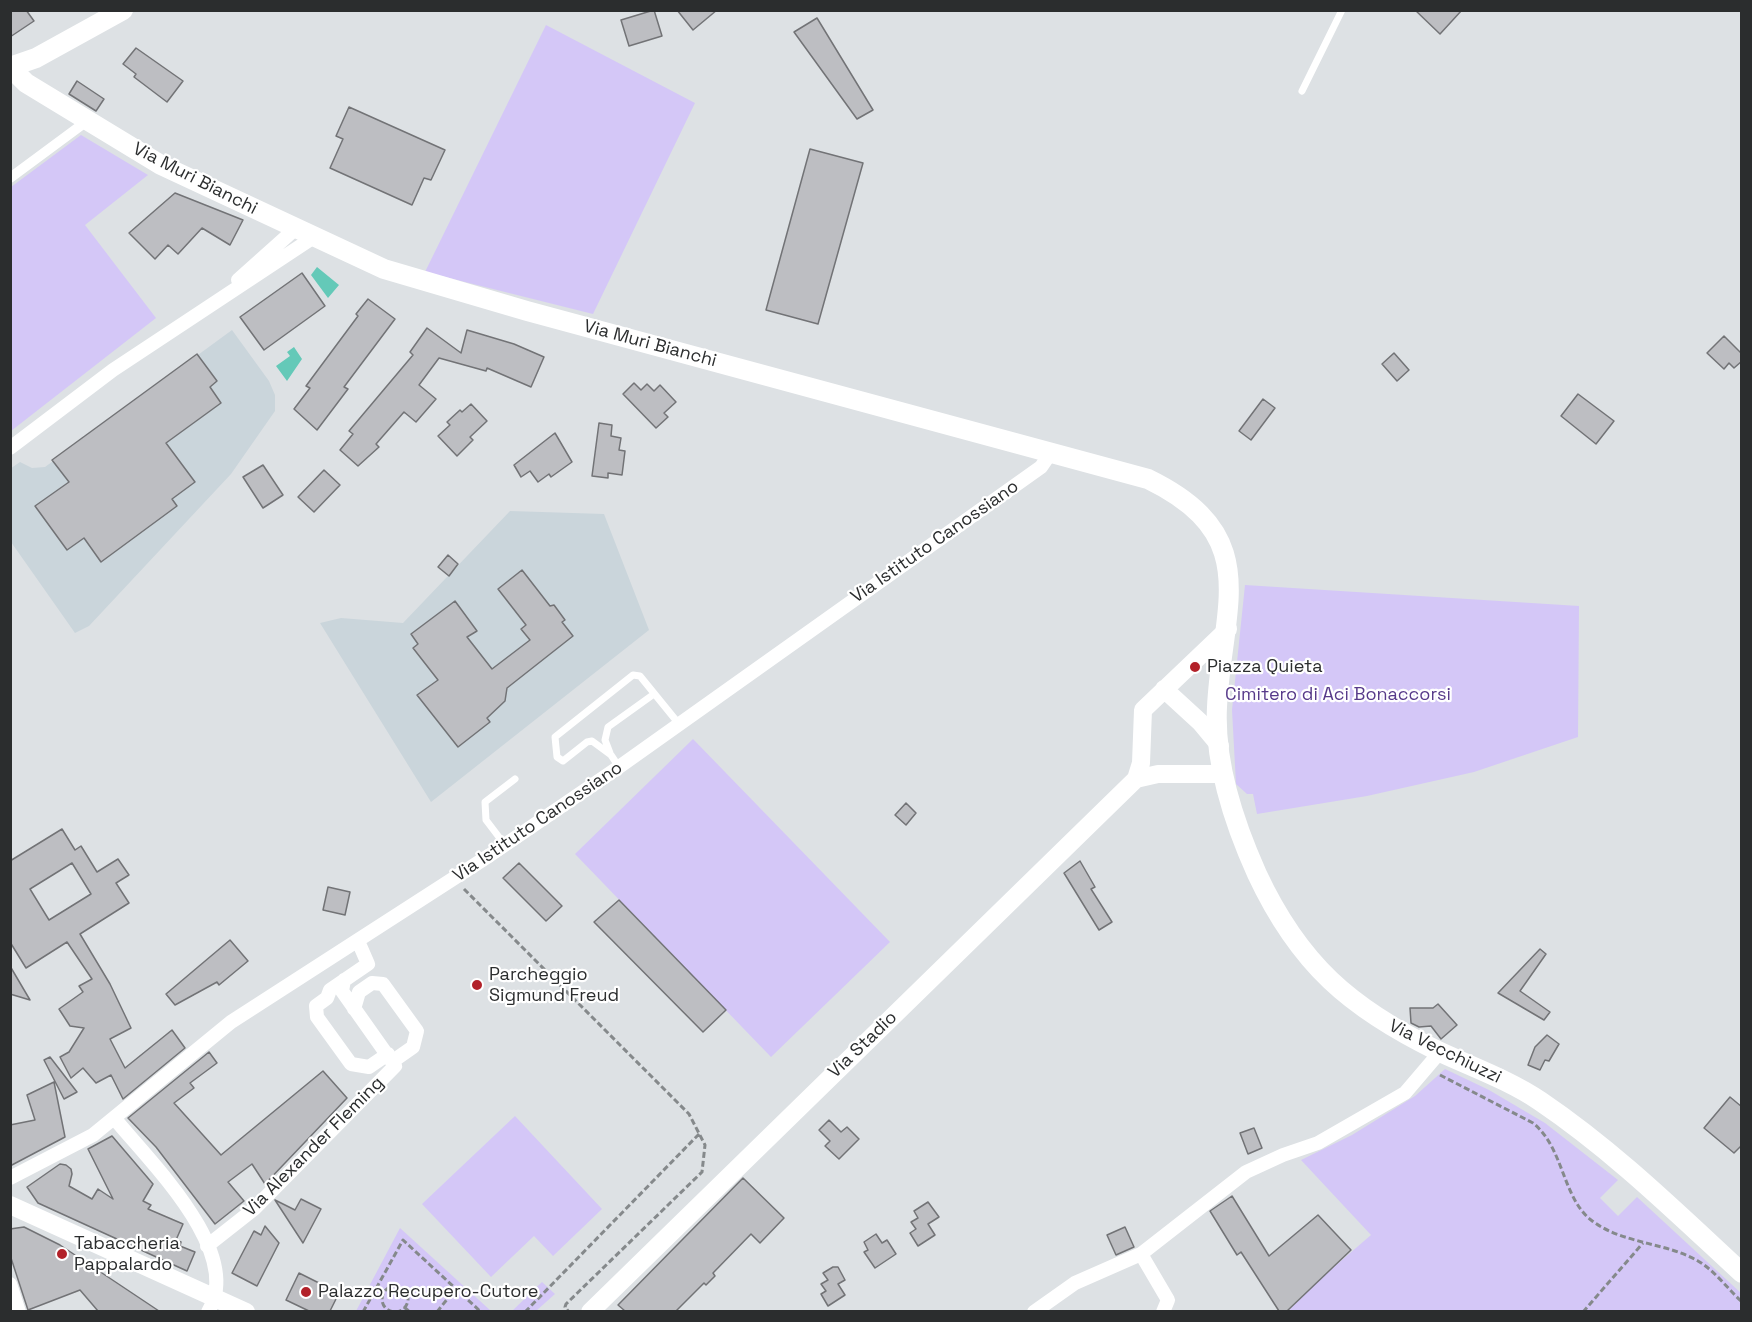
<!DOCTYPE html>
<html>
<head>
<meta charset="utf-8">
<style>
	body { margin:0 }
	#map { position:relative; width:1752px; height:1322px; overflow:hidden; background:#dde1e4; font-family:"Space Grotesk",sans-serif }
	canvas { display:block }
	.frame { position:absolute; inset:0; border:12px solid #2b2d2e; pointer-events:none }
</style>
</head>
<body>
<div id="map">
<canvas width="1752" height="1322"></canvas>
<div class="frame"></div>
</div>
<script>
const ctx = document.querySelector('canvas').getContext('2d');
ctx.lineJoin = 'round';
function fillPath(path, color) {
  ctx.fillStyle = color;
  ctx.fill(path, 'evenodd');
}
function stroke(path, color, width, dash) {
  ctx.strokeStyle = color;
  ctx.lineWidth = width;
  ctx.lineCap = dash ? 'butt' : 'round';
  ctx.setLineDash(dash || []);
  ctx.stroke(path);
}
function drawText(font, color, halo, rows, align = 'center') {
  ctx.font = font + ' "Space Grotesk",sans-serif';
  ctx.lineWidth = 4.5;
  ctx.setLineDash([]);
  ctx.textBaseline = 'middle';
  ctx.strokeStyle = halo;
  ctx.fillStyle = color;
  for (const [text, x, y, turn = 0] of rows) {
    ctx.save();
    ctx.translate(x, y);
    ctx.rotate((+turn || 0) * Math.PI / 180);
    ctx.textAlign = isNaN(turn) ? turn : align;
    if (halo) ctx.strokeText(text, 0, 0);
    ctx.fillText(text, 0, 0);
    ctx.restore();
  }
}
const built = new Path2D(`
	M232 330 269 381 275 395V411L231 474 89 626 75 633 11 542 10 469 20 462 32 468 45 467Z
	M510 511 604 514 649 630 431 802 320 623 341 618 403 623Z`);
const green = new Path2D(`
	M546 25 695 103 593 314 425 272Z
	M81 135 148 175 85 225 156 318 11 431V187Z
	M1245 585 1579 606 1578 737 1474 772 1367 796 1257 814 1253 794H1247L1236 784 1232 710Z
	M693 739 890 942 771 1057 575 854Z
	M1445 1069 1489 1090 1545 1123 1618 1180 1600 1198 1618 1216 1637 1197 1742 1294 1741 1312H1287L1320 1279 1371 1235 1301 1160 1352 1135 1415 1096Z
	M515 1116 602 1209 553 1256 534 1236 491 1277 422 1204Z
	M400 1228 491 1311H356Z
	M542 1282 555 1294 536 1311H512Z`);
const water = new Path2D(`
	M317 267 339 285 328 298 311 275Z
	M294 347 302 359 287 381 276 366 290 356 287 352Z`);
const building = new Path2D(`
	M10 10H26L34 21 10 37Z
	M654 10 662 36 629 46 621 20Z
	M677 10H717L693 30Z
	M1415 10H1462L1440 34Z
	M817 18 873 110 857 119 794 32Z
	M136 48 183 81 167 102 134 77 136 74 123 64Z
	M77 81 104 99 96 111 69 94Z
	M349 107 445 150 431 180 424 178 412 205 330 168 343 139 336 136Z
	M810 149 863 163 818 324 766 310Z
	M175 193 243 220 230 245 202 228 178 254 168 245 155 259 129 233Z
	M302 273 325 306 264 350 240 317Z
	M368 299 395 319 344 387 348 389 317 430 294 409 310 388 306 386 358 316 356 314Z
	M427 328 461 353 467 330 514 344 544 357 531 387 487 368 486 371 439 358 419 385 436 399 416 422 404 412 376 444 379 447 358 466 340 450 353 434 349 431 413 355 410 352Z
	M1724 336 1742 354V361L1734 368 1729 363 1724 369 1707 353Z
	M1394 353 1409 370 1397 381 1382 364Z
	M197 354 217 381 210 387 221 403 166 443 195 482 172 499 177 506 101 562 84 538 67 550 35 506 69 482 52 460Z
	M634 383 641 390 647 384 654 391 660 385 676 402 664 413 668 417 656 428 623 394Z
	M1578 394 1614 421 1596 444 1561 416Z
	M1263 399 1275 408 1251 440 1239 431Z
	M471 404 487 421 470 437 473 440 457 456 438 436 450 425 447 422 460 410 462 412Z
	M599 423 612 425 611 436 621 438 619 450 625 451 622 475 608 473V478L592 476Z
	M555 433 572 462 551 477 549 474 538 482 530 471 521 477 514 465Z
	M263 465 283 495 263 508 243 477Z
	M324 470 340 485 314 512 298 497Z
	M448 555 458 564 449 576 438 567Z
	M522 570 550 606 554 605 565 620 562 622 573 636 507 688 505 701 487 718 490 722 458 747 417 695 438 680 413 648 418 644 411 634 455 601 477 631 467 637 492 669 530 640 521 629 526 625 498 589Z
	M906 803 916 813 906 825 895 815Z
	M62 829 75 850 81 846 97 872 118 859 129 875 116 883 129 903 80 934 110 984 131 1028 110 1039 125 1068 172 1030 185 1048 123 1099 111 1075 96 1083 83 1068 71 1078 60 1057 69 1052 84 1028 70 1026 59 1009 83 992 79 986 92 979 67 942 26 968 10 942V861ZM72 863 91 894 49 920 30 889Z
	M1080 861 1095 887 1091 889 1112 922 1099 930 1064 873Z
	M519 863 562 906 546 921 503 878Z
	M328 887 350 892 345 915 323 910Z
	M619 900 726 1010 703 1032 594 922Z
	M230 940 248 961 219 985 217 982 175 1005 166 994Z
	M1540 949 1546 954 1520 991 1550 1012 1544 1020 1498 993Z
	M10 966 30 1000 10 994Z
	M1438 1004 1457 1025 1441 1039 1431 1026 1419 1027 1411 1023 1410 1008H1433Z
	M1547 1035 1559 1044 1549 1061 1545 1060 1540 1070 1528 1065 1535 1047Z
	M209 1052 217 1063 190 1083 194 1088 174 1103 221 1155 323 1071 347 1098 265 1184 252 1164 228 1182 244 1201 215 1224 156 1147 128 1118Z
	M50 1057 77 1092 64 1099 44 1060Z
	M54 1082 65 1137 10 1166V1125L35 1120 27 1095Z
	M1730 1097 1742 1107V1145L1734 1153 1704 1128Z
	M829 1120 841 1132 847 1127 859 1139 839 1159 825 1146 830 1141 819 1130Z
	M1254 1128 1262 1148 1248 1154 1240 1133Z
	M112 1136 153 1184 143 1201 151 1205 148 1209 183 1224 176 1240 181 1242 180 1246 195 1252 187 1271 38 1203 27 1187 60 1164 66 1165 71 1169 72 1174 69 1186 92 1199 98 1189 113 1199 88 1149Z
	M743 1178 784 1218 760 1243 751 1234 713 1273 715 1276 706 1285 704 1283 676 1311H625L618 1305Z
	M1232 1196 1269 1256 1318 1215 1351 1250 1287 1311H1279L1241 1252 1237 1255 1210 1211Z
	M301 1199 321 1209 303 1243 275 1200 295 1210Z
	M928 1202 939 1217 928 1224 935 1235 918 1246 910 1233 916 1229 911 1222 918 1218 914 1211Z
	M265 1226 279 1243 257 1286 232 1273 254 1231 261 1235Z
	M24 1227 60 1245 159 1311H98L80 1290 28 1310 10 1255V1229Z
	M1125 1227 1134 1247 1116 1255 1107 1235Z
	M876 1234 882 1243 887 1240 896 1254 875 1268 864 1252 868 1250 864 1242Z
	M833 1267H838L845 1280 838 1284 845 1295 828 1306 821 1294 826 1291 821 1284 828 1280 823 1273Z
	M299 1273 339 1293 330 1311H309L286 1300Z`);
const path = new Path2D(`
	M464 889 689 1114 705 1145 702 1172 566 1304 565 1307 569 1312
	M1440 1075 1533 1123C1564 1148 1562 1197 1591 1220 1622 1244 1665 1242 1698 1261 1714 1270 1728 1289 1742 1302
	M382 1299a13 13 0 1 1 26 0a13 13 0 1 1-26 0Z
	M404 1307 410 1312
	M363 1312 403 1240 481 1312
	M437 1312 456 1288
	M525 1312 700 1133
	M1583 1312 1643 1243`);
const service = new Path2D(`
	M1302 91 1342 10
	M610 753 605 740 608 727 654 694
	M619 767 611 755 592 741 587 742 563 761 557 757 555 737 633 675 640 676 679 724
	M505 845 486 820 485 802 515 779`);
const pedestrian = new Path2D(`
	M10 178 87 121`);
const minor = new Path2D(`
	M238 280 295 229
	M10 448 113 370 314 237
	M358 941 368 964 330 990 327 998 316 1006 317 1017 351 1064 369 1067 388 1054
	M354 1009 359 992 372 983 383 984 417 1031 413 1047 393 1061
	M115 1119C150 1162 245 1253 208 1312
	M10 1178 93 1135 231 1022 490 855 619 767 1041 467 1052 451
	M207 1246 254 1209 395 1066 342 991 344 980
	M1141 1254 1168 1300 1163 1312
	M10 1284 19 1312
	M1034 1312 1075 1283 1141 1254 1246 1172 1283 1155 1318 1143 1405 1093 1440 1052`);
const tertiary = new Path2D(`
	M1164 689 1200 722 1220 746
	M1136 779 1158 774H1222
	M10 1205 246 1312
	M590 1312 1136 779 1141 763 1143 710 1228 629`);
const secondary = new Path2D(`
	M123 10 36 58 10 67 26 83 161 165 384 269 527 311 1148 479C1265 536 1222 605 1217 707 1214 764 1234 823 1257 874 1299 964 1350 1008 1438 1051 1472 1067 1509 1080 1540 1101 1614 1151 1677 1213 1742 1273`);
const markers = [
	[1195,667,6,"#b22129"],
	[477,985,6,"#b22129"],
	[62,1254,6,"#b22129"],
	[306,1292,6,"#b22129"]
];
const streetNames = [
	["Via Muri Bianchi",195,179,27],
	["Via Muri Bianchi",650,344,15],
	["Via Istituto Canossiano",935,542,-35],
	["Via Istituto Canossiano",538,822,-34],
	["Via Stadio",863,1045,-44],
	["Via Vecchiuzzi",1445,1052,26],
	["Via Alexander Fleming",314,1147,-45]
];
const poiNames = [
	["Piazza Quieta",1207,667],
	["Parcheggio",489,975],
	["Sigmund Freud",489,996],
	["Tabaccheria",74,1244],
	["Pappalardo",74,1265],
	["Palazzo Recupero-Cutore",318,1292]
];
const parkNames = [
	["Cimitero di Aci Bonaccorsi",1338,695]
];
fillPath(built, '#cad5db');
fillPath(green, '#d4c7f7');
fillPath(water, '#64c9b8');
fillPath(building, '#bdbec2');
stroke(building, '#727376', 1.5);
stroke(path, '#85898b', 3, [6, 3]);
stroke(service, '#fff', 7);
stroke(pedestrian, '#fff', 10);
stroke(minor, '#fff', 14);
stroke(tertiary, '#fff', 18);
stroke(secondary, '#fff', 20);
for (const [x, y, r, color] of markers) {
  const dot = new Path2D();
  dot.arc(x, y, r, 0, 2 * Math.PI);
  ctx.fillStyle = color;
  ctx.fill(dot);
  stroke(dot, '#fff', 2);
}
drawText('18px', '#2b2d2e', '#fff', streetNames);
drawText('18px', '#2b2d2e', '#fff', poiNames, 'left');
drawText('18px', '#573a8a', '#fff', parkNames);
</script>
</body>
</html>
